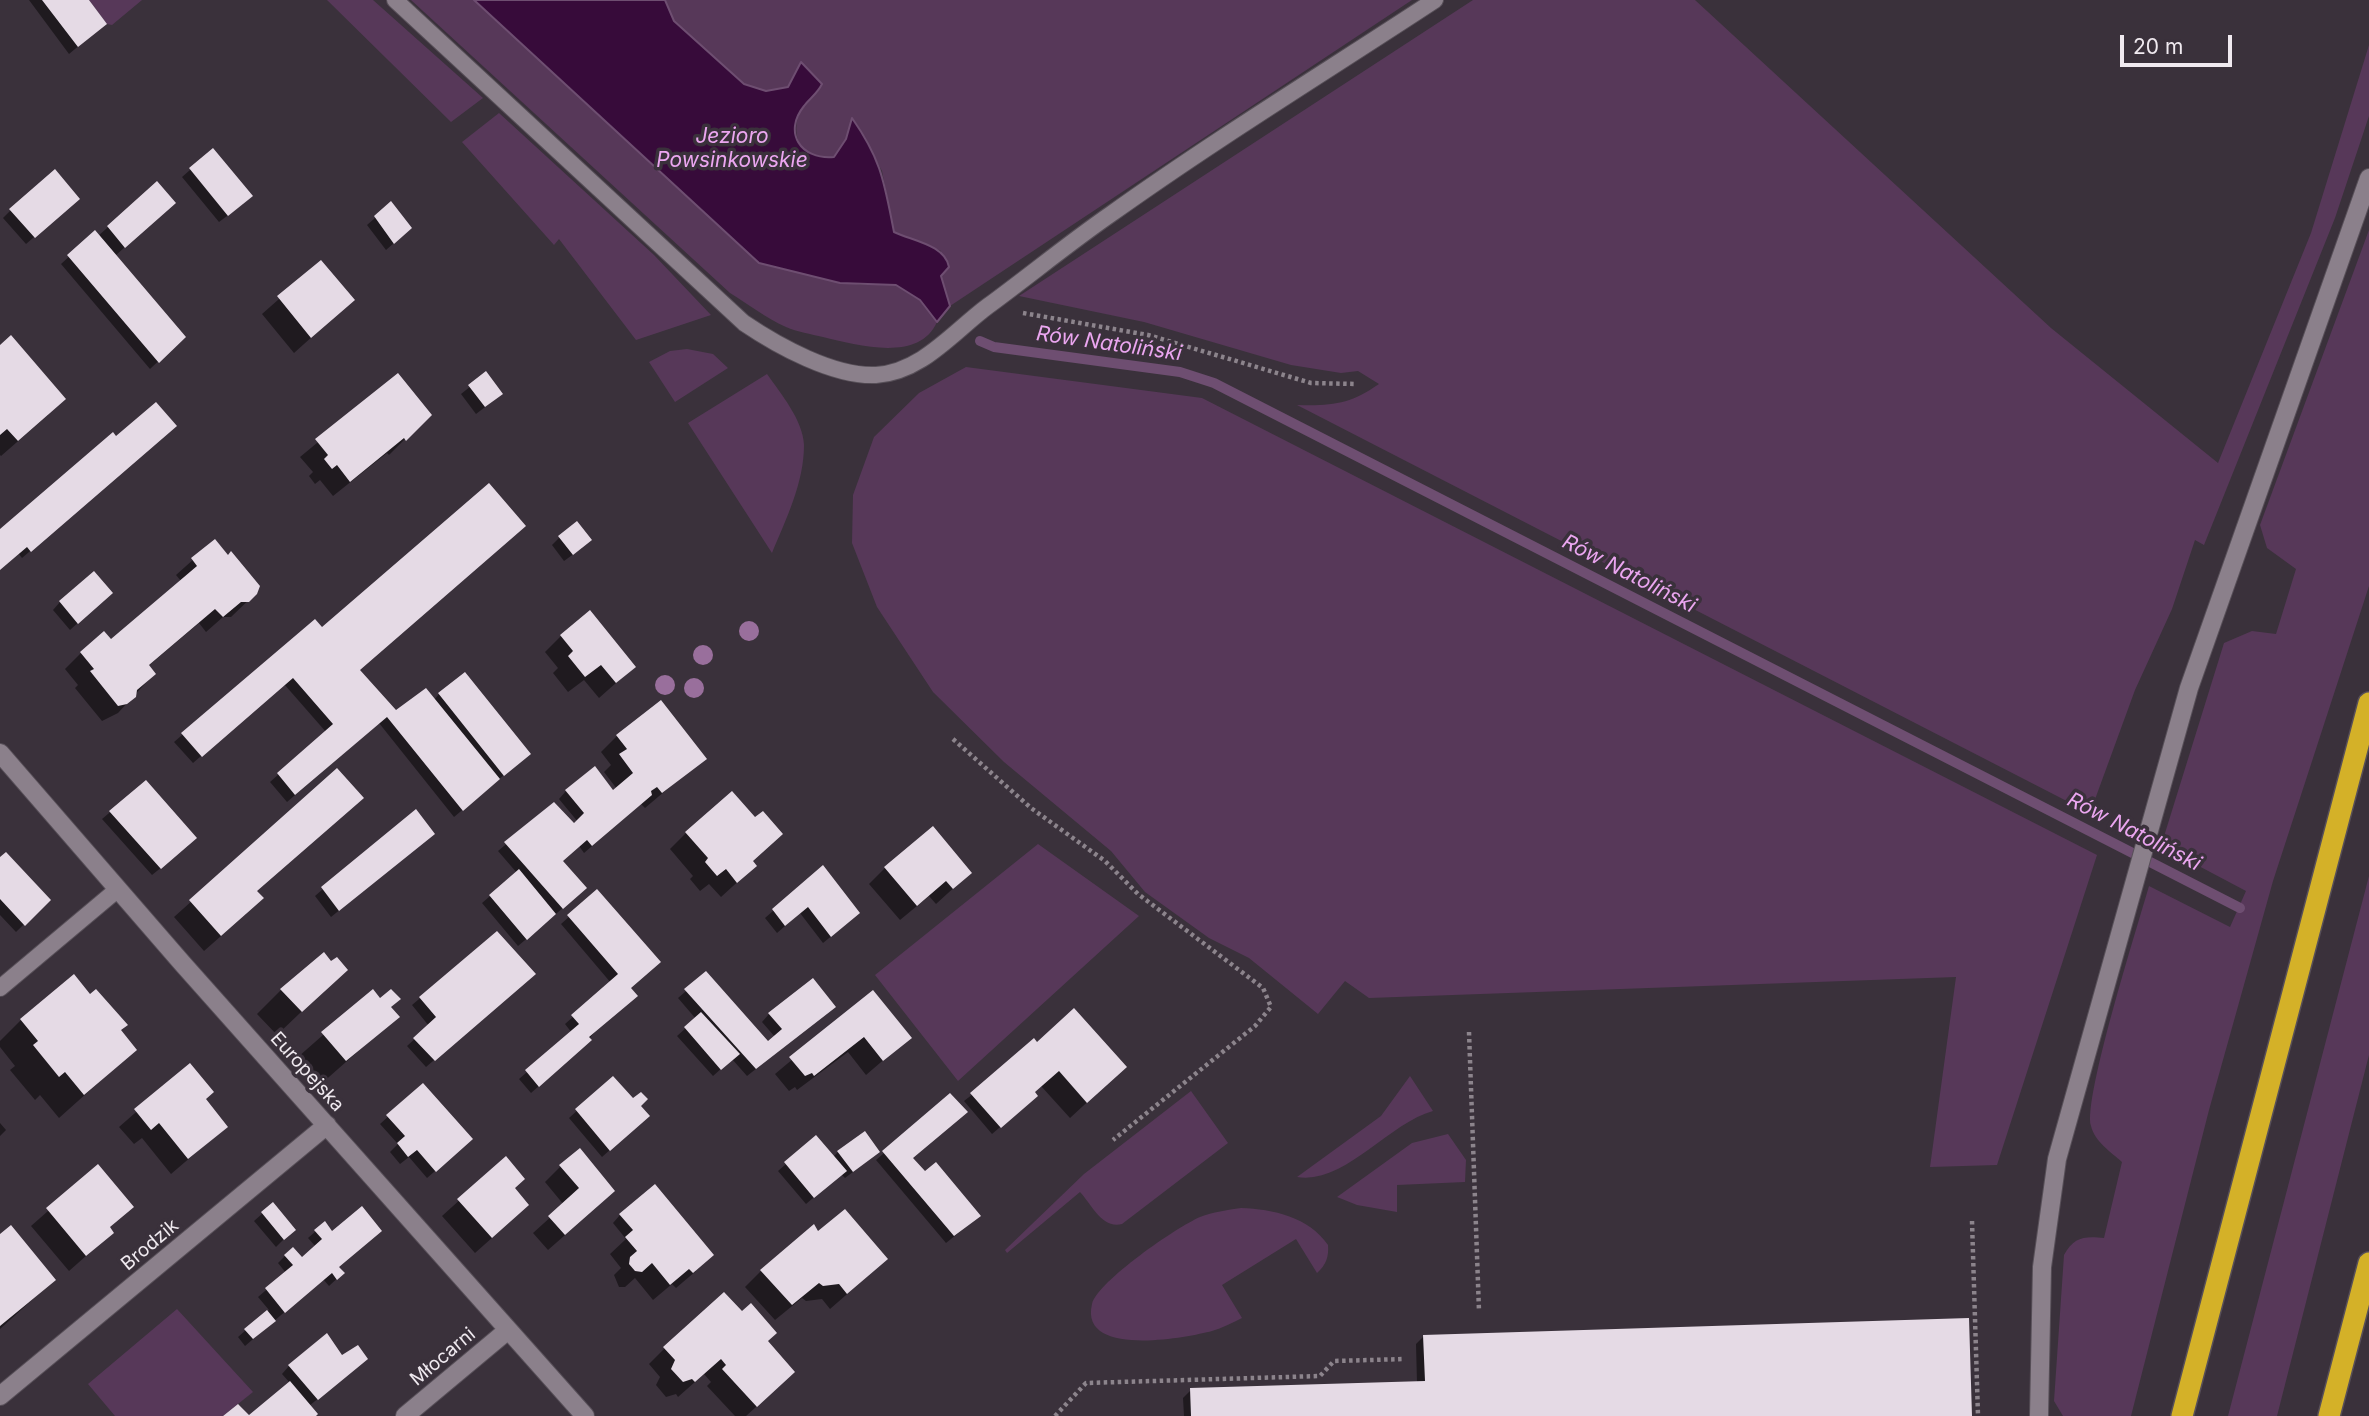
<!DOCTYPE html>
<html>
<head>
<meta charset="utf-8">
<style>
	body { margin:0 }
	#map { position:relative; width:2369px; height:1416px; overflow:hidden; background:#3a313b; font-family:Inter,sans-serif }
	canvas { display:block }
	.scale { position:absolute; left:2120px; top:35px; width:112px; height:32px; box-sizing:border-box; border:4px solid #f0eaf0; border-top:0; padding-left:9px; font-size:21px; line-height:24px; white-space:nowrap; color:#f0eaf0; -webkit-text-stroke:5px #3a313b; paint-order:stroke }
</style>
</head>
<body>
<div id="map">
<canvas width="2369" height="1416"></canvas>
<div class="scale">20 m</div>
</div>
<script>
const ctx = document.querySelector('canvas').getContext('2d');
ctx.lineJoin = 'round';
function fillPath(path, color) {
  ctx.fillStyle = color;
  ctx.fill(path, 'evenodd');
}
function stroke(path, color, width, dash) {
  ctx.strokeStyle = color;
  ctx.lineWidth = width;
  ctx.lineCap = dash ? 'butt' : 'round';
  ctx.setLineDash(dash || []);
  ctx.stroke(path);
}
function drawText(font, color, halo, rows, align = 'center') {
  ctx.font = font + ' Inter,sans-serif';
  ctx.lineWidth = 7;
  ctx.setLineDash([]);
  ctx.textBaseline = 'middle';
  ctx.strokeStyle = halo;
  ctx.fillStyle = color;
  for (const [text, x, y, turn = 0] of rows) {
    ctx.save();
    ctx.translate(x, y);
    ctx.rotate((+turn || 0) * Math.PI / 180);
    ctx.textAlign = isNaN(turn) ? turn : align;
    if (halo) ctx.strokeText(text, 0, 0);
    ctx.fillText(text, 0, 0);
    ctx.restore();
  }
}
const green = new Path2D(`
	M89 0H142L112 25 107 24Z
	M327 0H373L483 98 451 122Z
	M411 0H474L759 263 861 285H896L920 300 937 322C919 363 857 345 823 337 811 334 797 332 786 327 766 318 748 304 730 293Z
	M665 0H1412L950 306 941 276V251L894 232 882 171 853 119 846 139 834 157C829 157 821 159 817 158 794 152 791 122 804 106 810 97 817 94 821 84L801 63 788 87 766 91 744 84 674 21Z
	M1473 0H1695L2051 328 2218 463 2311 233 2369 45V116L2335 218 2204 545 2195 540 2172 609 2135 690 2090 813 1297 405C1333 406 1350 404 1379 384L1358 371 1341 373 1291 365 1144 322 1019 296Z
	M499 113 654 255 711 315 636 340 559 239 554 245 462 142Z
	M2369 230V586L2273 881 2209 1110 2131 1416H2063L2054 1401 2064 1255C2074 1237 2084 1236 2104 1238L2122 1162C2111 1152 2095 1142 2091 1126 2083 1098 2138 925 2149 886L2230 927 2246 891 2161 846 2224 643 2252 631 2276 634 2296 569 2267 548 2260 525Z
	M687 349 713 354 728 368 675 402 649 362 670 351Z
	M966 367 1202 398 2097 855 1997 1165 1930 1167 1956 977 1369 998 1345 981 1318 1014 1249 958 1209 938 1145 892 1111 851 1004 762 933 692 877 607 852 543 853 495 874 437 919 393Z
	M767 374C781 394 803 420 804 445 804 483 786 519 772 553L688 423Z
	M1038 844 1139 916 958 1081 875 975Z
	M2369 876V1055L2277 1416H2228Z
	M1410 1076 1433 1111C1387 1124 1344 1185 1297 1177L1381 1116Z
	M1191 1091 1228 1143 1122 1224C1102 1229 1092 1205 1080 1192L1007 1253 1005 1250 1084 1174Z
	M1448 1134 1466 1160 1465 1182 1397 1185V1212L1357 1205 1337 1197 1412 1143Z
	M1241 1208C1273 1209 1309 1217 1328 1245 1329 1257 1326 1265 1317 1273L1296 1239 1222 1285 1242 1318C1232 1323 1222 1328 1212 1331 1186 1338 1079 1358 1092 1304 1098 1281 1177 1227 1200 1217 1213 1212 1227 1210 1241 1208Z
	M177 1309 253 1392 223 1416H115L88 1384Z`);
const water = new Path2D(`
	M474 0H665L674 21 744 84 766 91 788 87 801 62 822 84C817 94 810 98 804 106 783 132 800 160 834 157L846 139 852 118C882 161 884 182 894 232 913 241 945 245 949 267L941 276 950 306 937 322 920 300 896 285 840 283 759 263Z`);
const shadow = new Path2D(`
	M29 0H86L105 24 69 54Z
	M213 150 243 204 219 222 182 177Z
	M157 184 166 210 115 256 184 337 150 369 61 264 95 233 98 236Z
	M391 204 402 236 386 250 367 225Z
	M70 206 26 244 3 218 11 210Z
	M321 262 353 300 294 353 262 314Z
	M0 347 48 415 1 456 0 455Z
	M486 374 493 401 476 414 461 394Z
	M398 376 429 415 389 455 387 453 333 496 320 480 315 484 309 476 313 472 300 457Z
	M167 434 22 558 19 554 0 569V532L116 438Z
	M560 537 582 548 564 561 552 545Z
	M214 541 256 593 231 617H223L206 632 199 623 147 667 154 674 118 713 102 721 75 688 78 685 65 669 81 653 111 642 181 581 176 575Z
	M103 600 70 630 53 610 60 602Z
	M314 621 395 713 434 700 439 694 529 754 454 817 379 723 287 802 270 782 326 732 284 684 193 763 174 742Z
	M561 636 634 667 599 698 584 680 568 692 553 673 558 668 545 652Z
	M617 736 704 758 645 808 641 804 584 853 579 846 562 861 577 896 518 946 482 903 517 873 498 851 554 804 574 826 578 822 559 799 566 791 613 792 617 789 604 772 611 765 601 752Z
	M337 771 255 891 246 914 204 951 174 917Z
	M146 782 188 846 152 875 102 819Z
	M686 833 752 862 755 866 721 897 709 884 700 891 690 879 693 876 670 849Z
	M425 841 331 917 315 896 323 889Z
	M0 860 49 900 16 932 0 915Z
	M823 867 850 921 823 943 800 913 777 933 765 918Z
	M885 868 970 873 936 904 929 896 900 920 869 884Z
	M597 892 629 988 582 1048 531 1093 519 1079 572 1033 565 1024 611 983 561 924Z
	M497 933 526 981 426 1067 407 1046 429 1026 412 1005Z
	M331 963 345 970 277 1035 257 1014 281 990Z
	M706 974 768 1043 775 1037 762 1022 769 1014 834 1007 747 1076 732 1059 713 1076 677 1036 696 1019 678 998Z
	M373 991 397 1017 321 1084 298 1057Z
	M873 992 909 1038 866 1075 848 1052 797 1090 795 1087 789 1091 775 1074Z
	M21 1020 120 1031 135 1050 59 1118 40 1095 35 1100 10 1070 15 1066 0 1047V1041Z
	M1037 1044 1109 1082 1070 1118 1041 1086 1031 1095 1026 1105 992 1134 964 1101Z
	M190 1065 204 1100 226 1127 171 1174 142 1138 134 1144 119 1127Z
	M613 1078 639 1106 640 1123 602 1157 569 1118Z
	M423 1085 463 1147 427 1178 409 1157 400 1164 390 1152 398 1144 380 1124Z
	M950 1096 911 1158 971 1223 946 1243 876 1160Z
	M0 1123 6 1130 0 1136Z
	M816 1138 833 1157 838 1152 870 1159 845 1178 841 1174 806 1204 778 1171Z
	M505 1159 513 1189 511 1221 475 1253 442 1216Z
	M561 1166 597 1207 548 1250 533 1233 564 1205 545 1182Z
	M98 1167 131 1207 109 1228 112 1233 69 1271 31 1226Z
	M272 1205 293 1230 276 1247 254 1221Z
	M620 1215 696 1271 676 1288 672 1284 653 1300 635 1278 625 1287H619L614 1275 621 1268 610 1254 626 1239 613 1223Z
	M324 1224 337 1267 343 1273 329 1286 323 1279 245 1346 238 1337 269 1310 258 1297 286 1273 278 1263 285 1256 302 1259 316 1247 308 1238Z
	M817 1234 869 1275 830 1309 822 1299 806 1301 802 1298 775 1320 745 1287 761 1271Z
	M0 1237 54 1280 0 1329Z
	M1423 1337 1971 1416H1184L1183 1398 1191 1390 1417 1383 1416 1344Z
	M766 1342 777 1388 746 1416H735L707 1386 711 1382 704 1374 678 1397 676 1394 666 1397 656 1385 660 1377 649 1364 665 1348Z
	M341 1357 358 1366 309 1406 313 1416H251L290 1383 282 1374 289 1366Z`);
const stream = new Path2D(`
	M980 341 994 347 1180 372 1214 383 2240 908`);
const building = new Path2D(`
	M42 0H89L107 24 78 47Z
	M213 148 253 196 228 216 189 168Z
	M55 169 80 199 35 238 9 209Z
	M157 181 176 203 125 248 107 226Z
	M391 201 412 228 394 244 374 216Z
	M95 230 186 337 159 363 67 255Z
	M321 260 355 300 311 338 277 296Z
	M11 335 66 399 18 441 7 429 0 435V345Z
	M486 371 503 394 485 407 468 385Z
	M398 373 432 415 406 441 404 438 350 482 337 465 332 469 324 459 328 455 315 439Z
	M156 402 177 426 31 552 27 547 0 570V529L113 432 116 436Z
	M489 483 526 526 360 670 396 710 426 688 500 779 463 811 387 717 295 795 277 773 333 724 293 678 202 757 181 733 315 619 322 627Z
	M577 521 592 540 573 555 558 536Z
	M215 539 228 555 231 551 260 586 257 594 249 602H241L223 617 215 609 149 665 156 674 137 690 136 697 127 704 118 706 90 671 94 669 80 652 104 631 111 639 197 566 191 558Z
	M94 571 113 593 78 624 59 601Z
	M590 610 636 667 616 683 601 665 585 677 568 656 573 651 560 635Z
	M465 672 531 754 504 776 438 693Z
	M661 700 707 759 662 793 657 787 651 791 652 795 592 846 587 840 563 861 587 888 563 909 504 842 554 802 574 823 584 813 565 790 595 766 613 790 633 773 619 754 627 749 616 735Z
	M337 768 364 798 257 891 264 898 221 936 189 900Z
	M146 780 197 838 161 869 109 811Z
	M732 791 755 817 763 811 783 834 753 861 757 866 737 883 726 869 717 876 705 862 708 858 685 832Z
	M416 809 435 834 339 911 321 887Z
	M933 826 972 873 953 889 946 881 917 906 884 867Z
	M6 852 51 900 25 926 0 899V857Z
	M823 865 860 913 831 937 808 907 785 926 772 909Z
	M519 869 556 914 527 940 489 895Z
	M597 889 661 962 631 988 638 996 589 1037 592 1040 539 1087 525 1070 579 1024 571 1015 618 974 567 915Z
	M497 931 536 974 435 1061 413 1038 436 1017 419 997Z
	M324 952 331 961 337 957 348 970 302 1012 280 989Z
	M706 971 768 1041 782 1029 768 1013 813 978 836 1007 756 1069 684 989Z
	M74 974 90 994 96 989 128 1025 121 1030 137 1050 84 1095 65 1072 59 1077 33 1045 38 1041 20 1019Z
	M373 989 380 998 391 989 401 999 391 1007 400 1017 346 1061 321 1032Z
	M873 990 912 1038 883 1061 864 1037 814 1076 812 1073 805 1076 789 1057Z
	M1074 1008 1127 1067 1087 1103 1059 1071 1035 1092 1038 1096 1001 1128 970 1093 1034 1038 1037 1042Z
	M701 1012 740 1054 721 1070 684 1027Z
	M190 1063 214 1092 206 1099 228 1127 188 1159 159 1123 151 1130 134 1109Z
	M613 1076 633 1098 641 1092 648 1099 641 1106 650 1116 610 1151 575 1109Z
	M423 1083 473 1139 436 1172 417 1150 408 1157 397 1143 405 1136 386 1115Z
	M950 1093 968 1112 913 1158 925 1171 936 1162 981 1216 954 1236 882 1151Z
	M865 1131 880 1152 853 1172 837 1151Z
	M816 1135 847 1171 814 1198 784 1162Z
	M580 1148 615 1191 565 1235 548 1216 579 1188 559 1165Z
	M506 1156 525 1179 515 1188 529 1205 492 1238 457 1199Z
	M98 1164 134 1207 110 1227 114 1233 86 1256 46 1208Z
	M655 1184 714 1255 693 1273 689 1269 670 1285 652 1263 642 1272 635 1271 629 1264 630 1257 637 1251 625 1237 633 1230 619 1214Z
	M273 1202 296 1230 284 1240 261 1212Z
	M362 1206 382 1231 339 1267 345 1273 337 1280 332 1273 285 1313 265 1288 293 1265 284 1255 293 1247 302 1257 322 1239 314 1230 325 1221 332 1231Z
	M845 1209 888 1259 847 1294 839 1284 823 1286 819 1283 792 1305 760 1270 814 1224 818 1231Z
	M11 1225 56 1280 0 1326V1234Z
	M724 1292 742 1311 751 1303 777 1333 768 1341 795 1372 757 1407 722 1369 726 1365 721 1359 695 1382 692 1379 683 1382 671 1369 675 1360 663 1347Z
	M267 1310 276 1321 253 1339 244 1329Z
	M1969 1318 1972 1416H1191L1190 1388 1425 1381 1423 1335Z
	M327 1333 342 1355 358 1345 368 1359 318 1400 288 1365Z
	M290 1381 318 1414 316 1416H223L238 1404 249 1415Z`);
const path = new Path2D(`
	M1023 313 1148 335 1311 383 1356 384
	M953 739 1031 808 1105 861 1138 894 1263 988 1271 1007 1255 1026 1113 1140
	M1469 1032 1479 1311
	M1972 1221 1978 1416
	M1055 1416 1086 1383 1320 1376 1334 1361 1405 1359`);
const service = new Path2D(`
	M395 0 744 323C778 346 834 377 876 375 922 372 953 332 988 306 1029 276 1069 243 1111 214 1216 139 1327 71 1435 0
	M0 988 118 889`);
const minor = new Path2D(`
	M0 753 182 963 585 1416
	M0 1396 327 1125
	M405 1416 508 1330
	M2039 1416 2042 1267 2057 1159 2189 688 2369 178`);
const motorway = new Path2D(`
	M2182 1416 2369 703
	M2329 1416 2369 1263`);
const trees = [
	[749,631],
	[703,655],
	[665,685],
	[694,688]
];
const streetNames = [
	["Europejska",307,1072,48],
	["Brodzik",150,1245,-40],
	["Młocarni",443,1357,-40]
];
const waterNames = [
	["Jezioro",732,137],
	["Powsinkowskie",732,161],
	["Rów Natoliński",1109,344,8],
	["Rów Natoliński",1629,574,27],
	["Rów Natoliński",2134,832,27]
];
fillPath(green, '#573859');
fillPath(water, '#370b3a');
stroke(water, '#6e4e71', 2);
fillPath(shadow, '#0007');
stroke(stream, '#6e4e71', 10);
fillPath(building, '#e5dae5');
stroke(service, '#574f58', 18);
stroke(minor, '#574f58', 20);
stroke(motorway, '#574f58', 24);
stroke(path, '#8c848c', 4.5, [3.5, 3.5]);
stroke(service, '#8b808b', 16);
stroke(minor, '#8b808b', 18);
stroke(motorway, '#d4b128', 21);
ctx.fillStyle = '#996f9c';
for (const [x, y] of trees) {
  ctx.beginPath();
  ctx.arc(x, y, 10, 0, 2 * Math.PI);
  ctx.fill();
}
drawText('19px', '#f0eaf0', '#3a313b', streetNames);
drawText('italic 21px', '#eba6f0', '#3a313b', waterNames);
</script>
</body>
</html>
